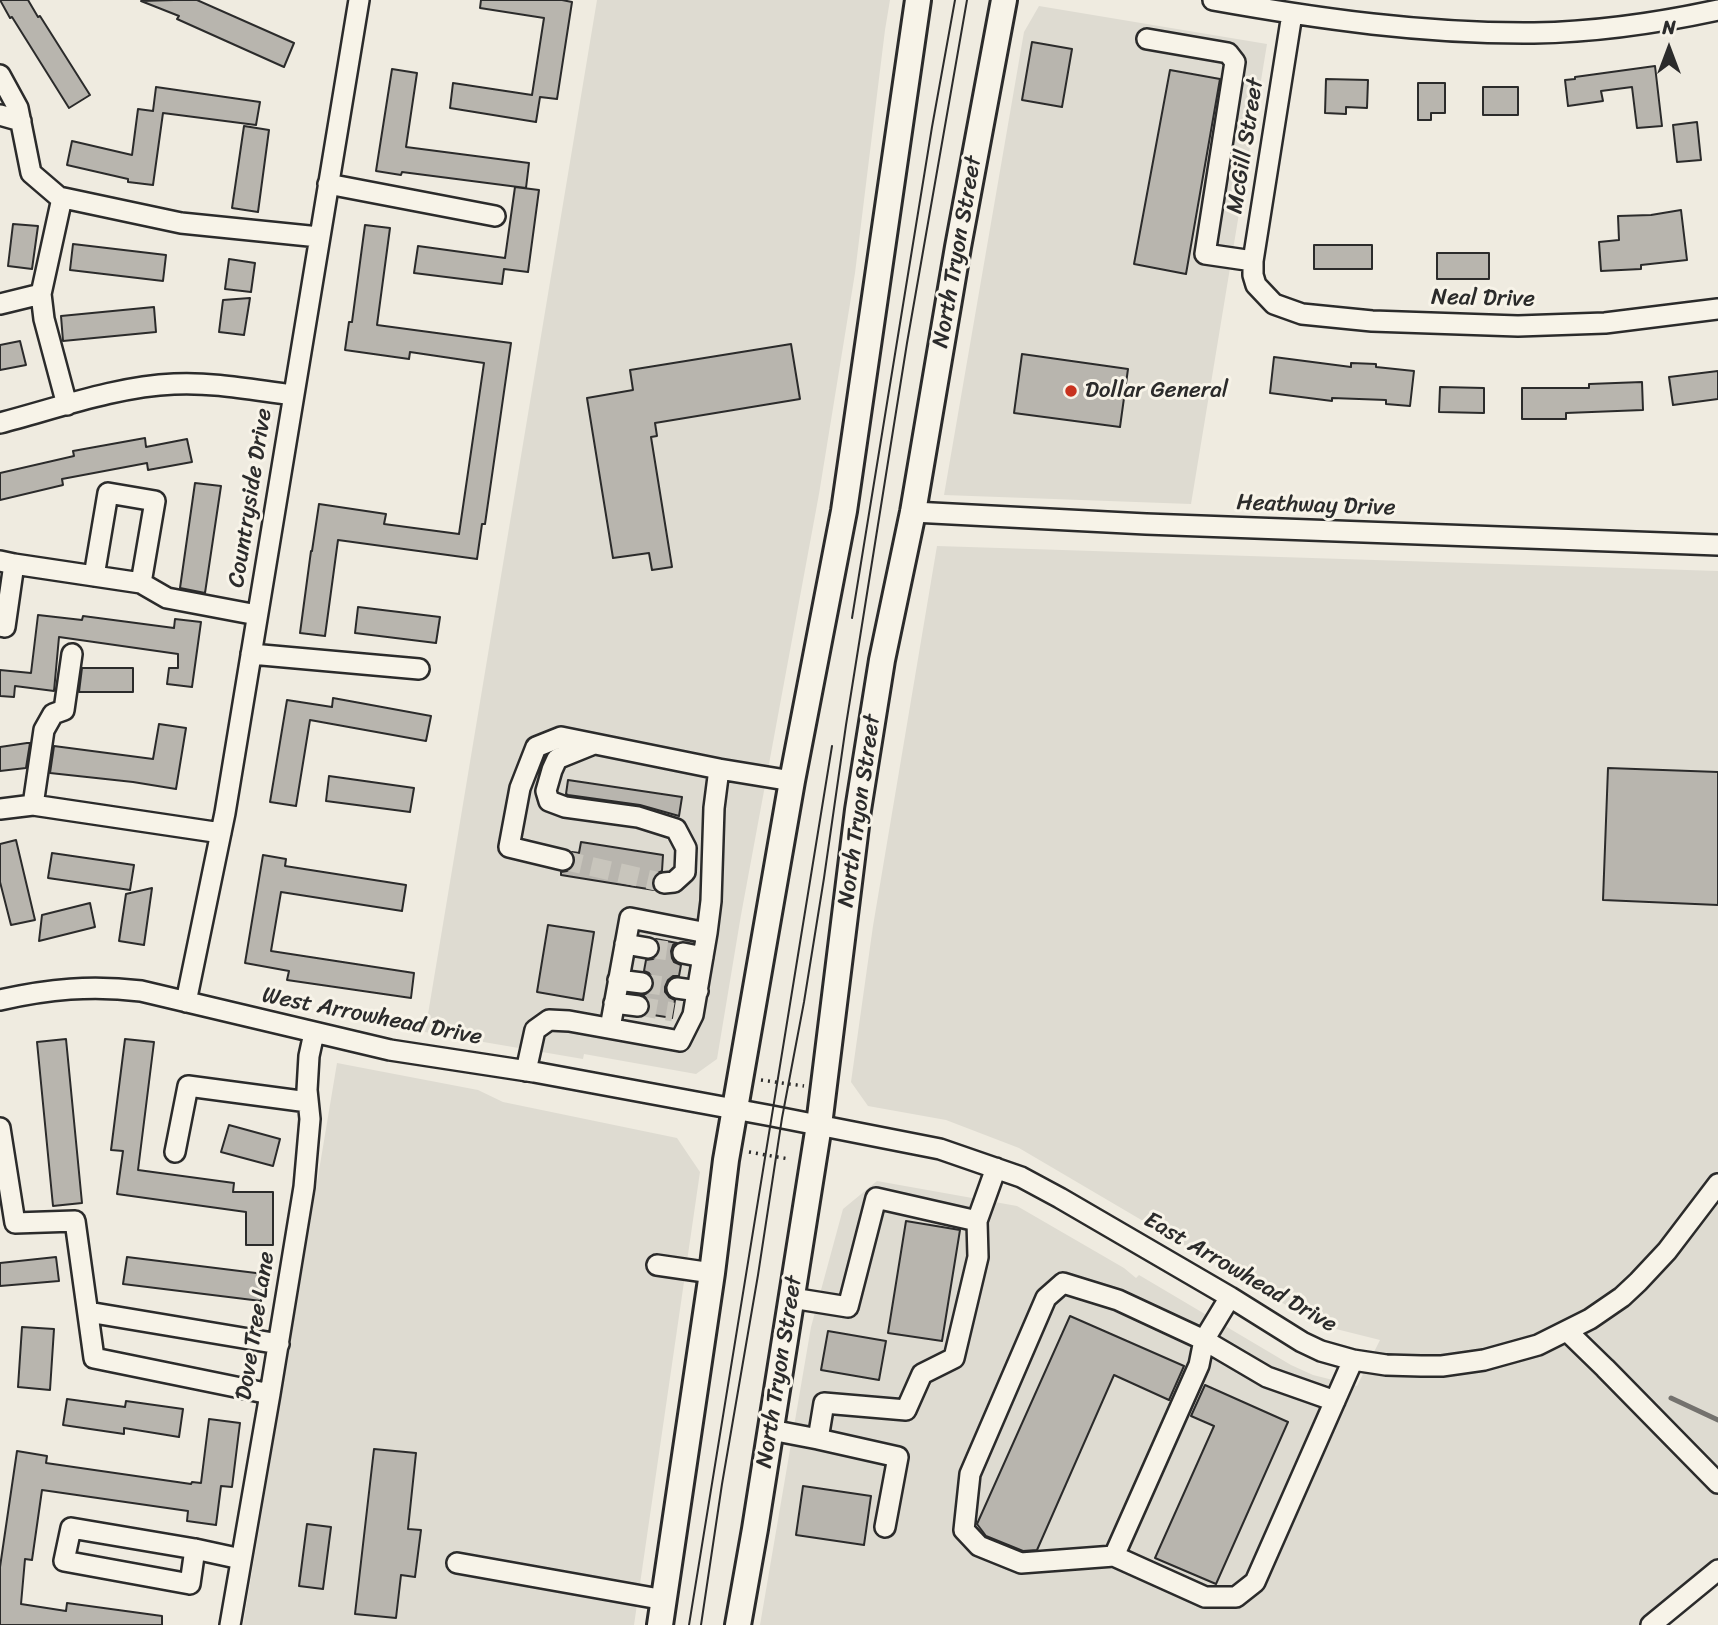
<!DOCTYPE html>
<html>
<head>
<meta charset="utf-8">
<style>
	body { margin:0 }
	#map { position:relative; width:1718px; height:1625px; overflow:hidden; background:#efebe0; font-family:Sriracha,sans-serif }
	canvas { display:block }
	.north { position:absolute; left:1634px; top:14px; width:70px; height:70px; -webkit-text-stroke:5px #f7f3e8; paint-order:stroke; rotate:0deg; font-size:19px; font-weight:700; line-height:28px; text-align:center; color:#2b2b2b }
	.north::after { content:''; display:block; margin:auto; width:24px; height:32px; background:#2b2b2b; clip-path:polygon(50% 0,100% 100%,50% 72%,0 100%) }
</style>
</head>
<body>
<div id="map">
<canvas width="1718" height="1625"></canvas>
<div class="north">N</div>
</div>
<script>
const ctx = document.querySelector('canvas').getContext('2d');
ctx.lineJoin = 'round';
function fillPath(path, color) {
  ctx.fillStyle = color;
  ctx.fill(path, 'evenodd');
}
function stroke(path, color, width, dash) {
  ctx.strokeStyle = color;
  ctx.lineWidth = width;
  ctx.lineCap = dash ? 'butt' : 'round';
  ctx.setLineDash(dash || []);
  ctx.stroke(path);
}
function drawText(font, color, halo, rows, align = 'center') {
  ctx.font = font + ' Sriracha,sans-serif';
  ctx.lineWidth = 6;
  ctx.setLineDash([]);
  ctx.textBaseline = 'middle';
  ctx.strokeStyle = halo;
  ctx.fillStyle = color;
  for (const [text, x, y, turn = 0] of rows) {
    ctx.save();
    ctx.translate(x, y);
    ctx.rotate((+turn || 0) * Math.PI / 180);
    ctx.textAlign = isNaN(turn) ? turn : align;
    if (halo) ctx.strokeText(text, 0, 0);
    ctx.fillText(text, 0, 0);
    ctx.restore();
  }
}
const built = new Path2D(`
	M597 0H890L885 30 855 273 819 494 741 915 717 1059 696 1074 584 1054 583 1059 425 1032Z
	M1039 6 1267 44 1191 504 944 495 1024 32Z
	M937 546 1718 571V1562L1645 1625H760L811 1327 843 1209 877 1181 1017 1206 1124 1268 1136 1278 1139 1275 1291 1365 1313 1375 1357 1386 1380 1340 1336 1329 1303 1315 1019 1148 946 1120 868 1106 851 1082 873 926Z
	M337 1063 478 1090 503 1102 677 1138 700 1172 634 1625H243Z`);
const stream = new Path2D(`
	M1671 1398 1718 1420`);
const building = new Path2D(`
	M0 0H28L38 17 40 16 90 95 69 108 12 17 10 18Z
	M174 0H197L294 43 284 67 177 19 179 16 141 1Z
	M481 0H562L572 2 557 99 540 97 536 122 450 108 453 83 532 95 544 18 480 8Z
	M1032 42 1072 49 1062 107 1022 100Z
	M1655 66 1662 126 1637 128 1632 87 1601 91 1603 101 1568 106 1565 80 1575 79V77Z
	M392 69 417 73 406 147 529 163 526 188 402 172 401 175 376 171Z
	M1170 70 1220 79 1186 274 1134 264Z
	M1326 79 1368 80 1367 108 1346 107V114L1325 113Z
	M1418 83H1445V113H1431V120H1418Z
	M156 87 260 102 256 125 163 113 153 185 128 182V179L67 165 72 141 132 155 138 109 153 111Z
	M1483 87H1518V115H1483Z
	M1697 122 1701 160 1677 162 1673 125Z
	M244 126 269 130 258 212 232 208Z
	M515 187 539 190 528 272 504 269 502 284 414 273 418 246 505 258Z
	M1681 210 1687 260 1641 265V269L1601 271 1599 242 1619 240 1618 216 1651 215Z
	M13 224 38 226 32 269 8 266Z
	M365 225 390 228 377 325 511 343 485 524H482L477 559 338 540 325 636 300 633 311 551H312L319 504 386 514 384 524 459 534 484 363 410 352 409 359 345 350 349 322H352Z
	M73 244 166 255 163 281 70 270Z
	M1314 245H1372V269H1314Z
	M1437 253H1489V279H1437Z
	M229 259 255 263 251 292 225 289Z
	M250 298 244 335 219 332 223 300Z
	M154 307 156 332 63 341 61 316Z
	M20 341 26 365 0 370V345Z
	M791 344 800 399 655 423 657 436 651 437 672 567 652 570 649 553 613 558 587 398 633 390 630 370Z
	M1022 354 1128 369 1120 427 1014 413Z
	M1274 357 1351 367V363L1376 364V367L1414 371 1410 406 1386 404V400L1332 398V401L1270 393Z
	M1718 371V399L1673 405 1669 377Z
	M1642 382 1643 410 1566 413V419H1522V388H1589V384Z
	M1440 387 1484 388V413L1439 412Z
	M145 438 146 447 187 439 192 462 148 470 147 463 62 479 63 485 0 500V473L74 456 73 451Z
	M195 483 221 486 205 593 180 588Z
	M358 607 440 617 436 643 355 633Z
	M38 615 82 620 83 616 174 628 175 619 201 622 192 687 167 684 169 668H178V654L59 637 54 691 15 686 14 697 0 696V670L31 673Z
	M82 668H133V692H79Z
	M333 698 431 716 426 741 310 720 296 806 270 802 287 700 332 707Z
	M159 724 186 728 176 789 133 782 50 773 54 746 153 759Z
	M27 743H30L26 768 0 771V747Z
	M1608 768 1718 772V905L1603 900Z
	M329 776 414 788 410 812 326 801Z
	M568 780 682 797 679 816 640 805 568 795 566 794Z
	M16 840 35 920 11 925 0 882V844Z
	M581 842 663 855 662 871 656 874 653 879 652 885 654 890 561 875V872L567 871 572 868 575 864V857L572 852 579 853Z
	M52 853 134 865 130 890 48 878Z
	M263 855 286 859 285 866 406 885 402 911 281 892 271 951 414 973 411 998 287 980 289 971 245 963Z
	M152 888 144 945 119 941 126 894Z
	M90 903 95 927 39 941 42 915Z
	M548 925 594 932 583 1000 537 992Z
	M656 939 677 943 673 945 671 951 672 958 674 962 681 965 679 976H673L668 980 665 987V992L669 997 675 1000 672 1018 647 1014 650 1008 649 1002 643 995 651 991 654 985 653 978 649 973 644 971 646 960 653 959 657 956 660 951V944Z
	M66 1039 82 1203 53 1206 37 1042Z
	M125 1039 154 1042 138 1170 234 1183 233 1192H273V1245H246V1212L117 1194 123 1151 111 1150Z
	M229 1125 280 1139 273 1166 221 1152Z
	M906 1221 960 1230 942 1341 888 1333Z
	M56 1257 59 1281 0 1286V1263Z
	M127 1257 264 1274 261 1301 123 1284Z
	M1070 1316 1184 1366 1169 1400 1114 1375 1037 1550 1023 1551 986 1536 977 1524Z
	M22 1327 54 1329 50 1390 18 1387Z
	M828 1331 886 1341 879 1380 821 1370Z
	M1205 1385 1288 1422 1216 1584 1155 1558 1214 1426 1191 1416Z
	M67 1399 125 1407 126 1401 183 1409 179 1437 124 1428V1434L63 1425Z
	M209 1419 240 1423 232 1487 221 1486 216 1525 187 1521 188 1511 42 1490 32 1560 25 1559 21 1604 66 1611 67 1603 162 1616V1625H0V1567L17 1451 47 1456 46 1463 191 1484 192 1482 201 1483Z
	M374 1449 416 1453 408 1529 421 1530 415 1577 401 1575 396 1618 355 1614Z
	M803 1486 871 1496 864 1545 796 1535Z
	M307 1524 331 1527 323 1589 299 1586Z`);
const minorTunnel = new Path2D(`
	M563 860 664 883
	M648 948 683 953
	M642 983 677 988
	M638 1006 673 1012`);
const path = new Path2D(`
	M761 1080 804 1086
	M749 1152 789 1159`);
const minor = new Path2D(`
	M1213 0C1319 19 1425 34 1534 33 1596 32 1658 23 1718 10
	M1292 14 1253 261V275L1256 285 1274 304 1302 314 1372 321 1518 326 1605 323 1718 309
	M1147 39 1228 53 1235 62 1205 254 1253 261
	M0 75 18 108 31 173 59 197 181 223 319 237
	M0 115 21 121
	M328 184 495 216
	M62 198 41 294 44 319 67 405
	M0 304 41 294
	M0 423C54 409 118 386 174 384 214 382 253 390 293 395
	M913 512 1146 524 1718 545
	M0 561 14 564 5 627 0 626
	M14 564 141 583 167 598 257 615
	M94 576 108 493 155 501 141 583
	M251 654 419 669
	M594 744 557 759 552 770 546 791 549 801 565 807 638 817 676 829 686 848 685 872 674 882 664 883
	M33 805 44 730 53 714 64 710 72 654
	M0 809 33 805 221 833
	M563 860 509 847 520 788 536 747 561 737 719 769
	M625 944 648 948
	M683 953 703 957
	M618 980 642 983
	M677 988 698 991
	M0 1000C49 989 91 985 141 991L390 1050 534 1072 772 1116 940 1149 1021 1177 1060 1198 1230 1297 1302 1342 1321 1351 1353 1360 1386 1365 1421 1366H1442L1484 1360 1538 1345 1590 1319 1622 1297 1638 1282 1667 1251 1718 1184
	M186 1002 225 813 359 0
	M614 1003 638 1006
	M610 1028 630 918 707 933
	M526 1071 535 1030 549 1020 569 1021 680 1041 693 1015 707 933 711 901 714 808 719 769 792 781
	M0 1128 15 1223 75 1221 94 1358 270 1394
	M175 1152 188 1086 308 1102
	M657 1265 712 1273
	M1230 1297 1204 1340 1267 1377 1335 1401
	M792 1298 848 1307 876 1198 977 1221 996 1168
	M88 1312 279 1344
	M1568 1332 1605 1368 1718 1483
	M771 1430 818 1439
	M885 1527 898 1457 818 1439 824 1403 906 1410 922 1374 954 1358 978 1257 977 1221
	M195 1549 190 1584 64 1561 71 1528 195 1549 241 1559
	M1114 1556 1199 1365 1204 1340 1118 1300 1063 1283 1046 1298 970 1474 964 1530 979 1546 1021 1563 1114 1556 1205 1597H1236L1255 1582 1353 1360
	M457 1563 665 1600
	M230 1625 270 1394 304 1187 310 1119 307 1090 309 1056 314 1033
	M1651 1625 1718 1570`);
const major = new Path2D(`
	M660 1625 712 1273 726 1160 792 781 844 511 918 0
	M738 1625 755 1529 819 1125 858 810 882 660 913 512 958 247 1004 0`);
const tram = new Path2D(`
	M852 618 932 127 955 0
	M689 1625 832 746
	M701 1625 722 1484 758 1275 782 1118 804 1002 824 878 846 725 907 343 967 0`);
const markers = [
	[1071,391,7,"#c8321e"]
];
const streetNames = [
	["McGill Street",1246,146,-81],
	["North Tryon Street",958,252,-80],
	["Neal Drive",1483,299,1],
	["Countryside Drive",251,498,-81],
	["Heathway Drive",1316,506,2],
	["North Tryon Street",860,811,-82],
	["West Arrowhead Drive",372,1017,11],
	["East Arrowhead Drive",1240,1273,30],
	["Dove Tree Lane",256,1326,-81],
	["North Tryon Street",780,1372,-81]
];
const poiNames = [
	["Dollar General",1085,391]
];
fillPath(built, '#dedbd1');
stroke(stream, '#74726e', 5);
fillPath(building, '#b8b5ae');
stroke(building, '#2b2b2b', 2);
stroke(minorTunnel, '#c8c5bc', 19, [19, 10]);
stroke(minor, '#2b2b2b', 24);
stroke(major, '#2b2b2b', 30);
stroke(path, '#2b2b2b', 3.5, [2, 5]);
stroke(minor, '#f7f3e8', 19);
stroke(major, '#f7f3e8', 24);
stroke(tram, '#2b2b2b', 2);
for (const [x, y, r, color] of markers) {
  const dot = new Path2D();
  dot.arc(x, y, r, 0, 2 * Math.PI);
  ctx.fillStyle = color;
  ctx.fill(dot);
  stroke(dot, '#f7f3e8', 2.5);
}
drawText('23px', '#2b2b2b', '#f7f3e8', streetNames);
drawText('23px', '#2b2b2b', '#f7f3e8', poiNames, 'left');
</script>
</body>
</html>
